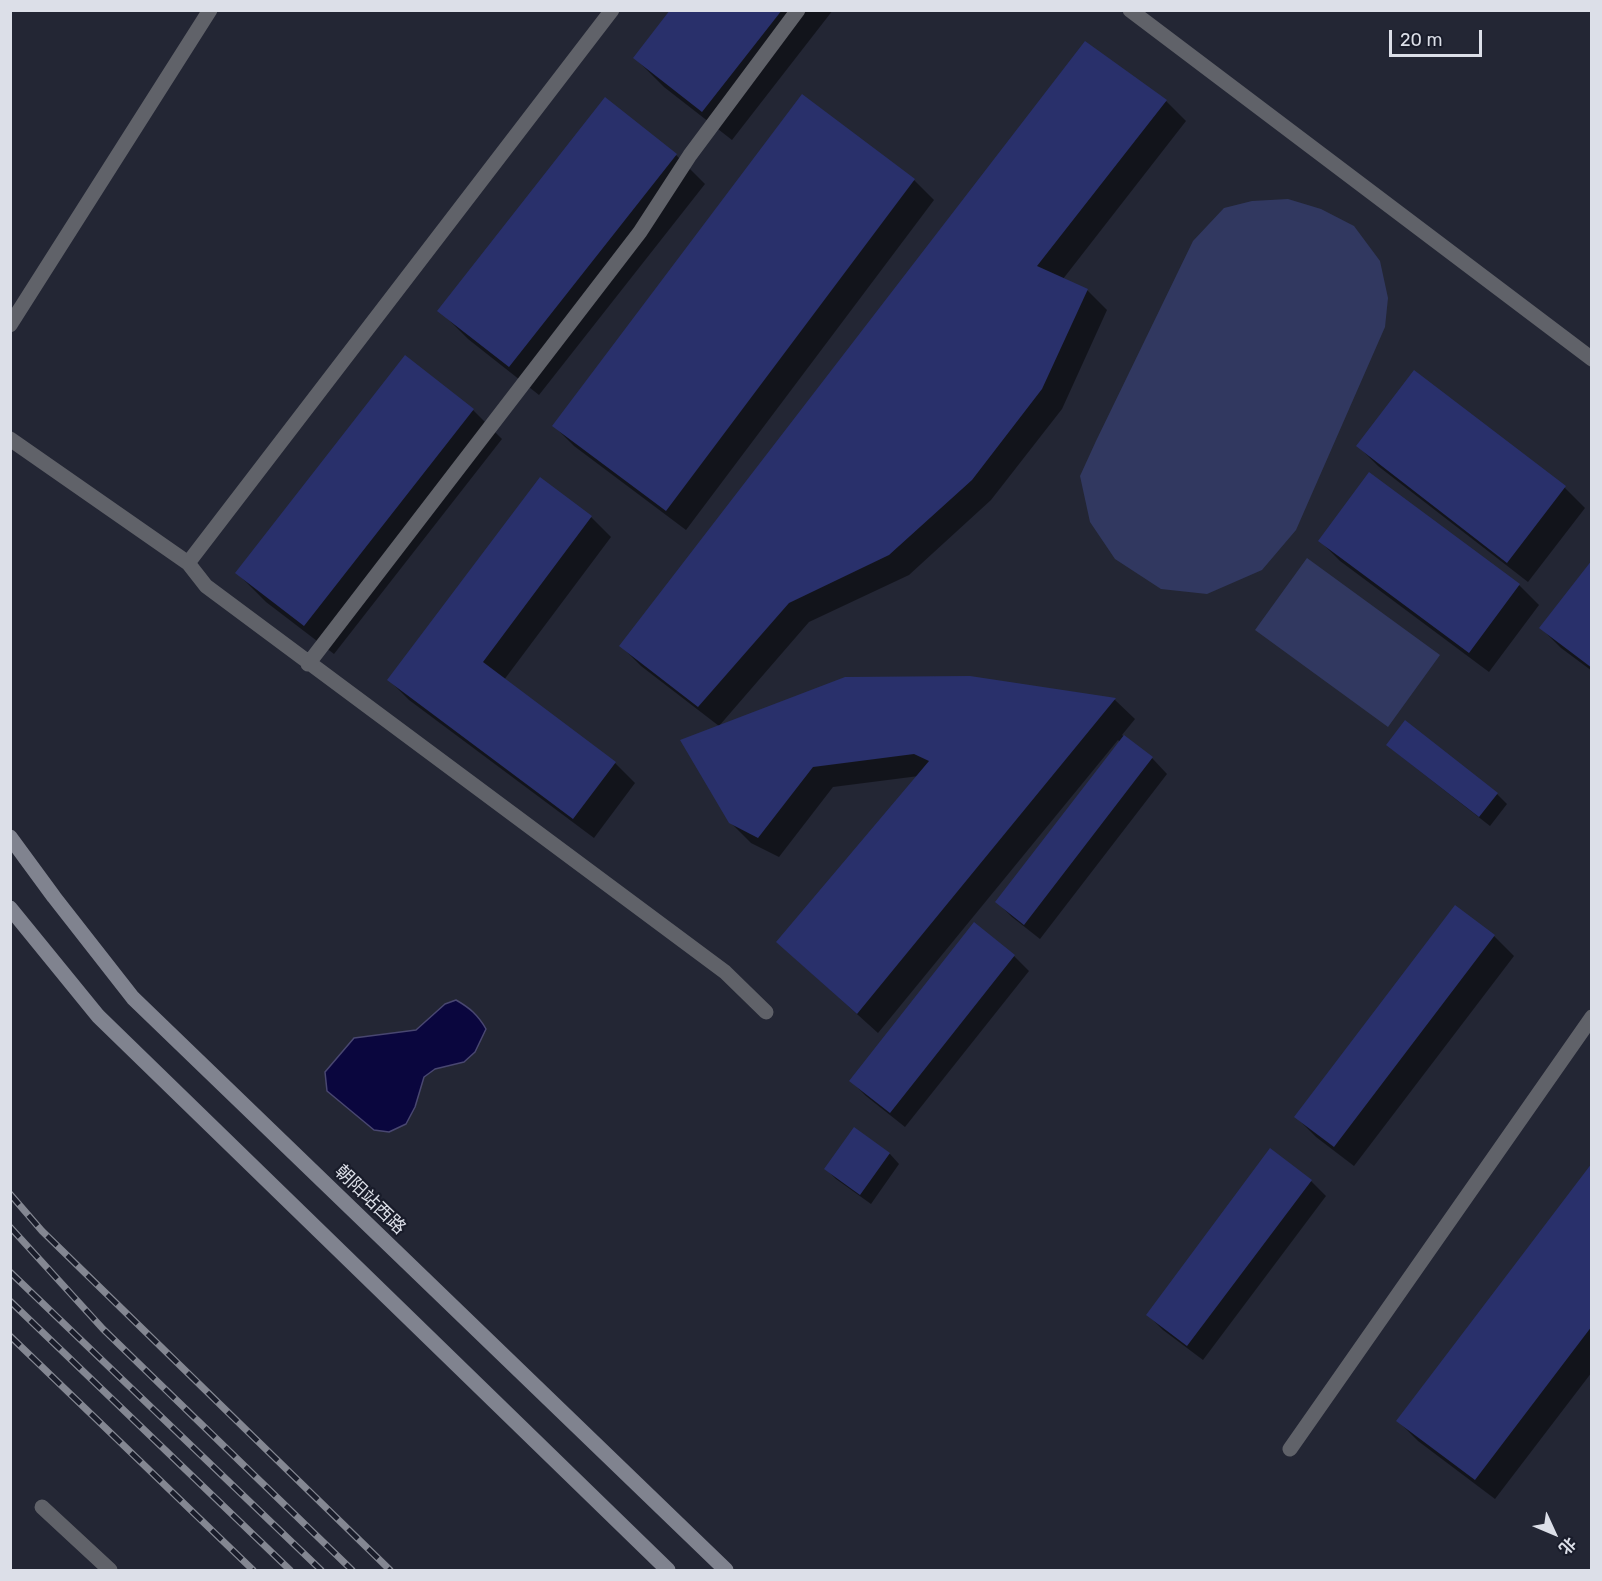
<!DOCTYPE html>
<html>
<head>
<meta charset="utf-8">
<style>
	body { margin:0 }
	#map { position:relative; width:1602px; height:1581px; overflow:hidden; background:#232634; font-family:Rubik,"Noto Sans SC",sans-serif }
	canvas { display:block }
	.frame { position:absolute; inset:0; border:12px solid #dcdfe8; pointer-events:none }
	.north { position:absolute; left:1524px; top:1503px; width:60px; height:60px; -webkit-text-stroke:4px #191c2a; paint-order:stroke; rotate:134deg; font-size:16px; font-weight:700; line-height:24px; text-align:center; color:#dcdfe8 }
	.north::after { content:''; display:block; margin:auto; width:21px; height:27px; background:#dcdfe8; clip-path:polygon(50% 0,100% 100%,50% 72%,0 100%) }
	.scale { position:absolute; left:1389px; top:30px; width:93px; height:27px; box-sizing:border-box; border:3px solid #dcdfe8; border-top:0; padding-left:8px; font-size:18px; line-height:21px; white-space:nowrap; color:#dcdfe8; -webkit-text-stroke:4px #191c2a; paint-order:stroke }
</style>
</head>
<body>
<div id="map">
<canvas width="1602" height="1581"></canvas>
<div class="frame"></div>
<div class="north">北</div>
<div class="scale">20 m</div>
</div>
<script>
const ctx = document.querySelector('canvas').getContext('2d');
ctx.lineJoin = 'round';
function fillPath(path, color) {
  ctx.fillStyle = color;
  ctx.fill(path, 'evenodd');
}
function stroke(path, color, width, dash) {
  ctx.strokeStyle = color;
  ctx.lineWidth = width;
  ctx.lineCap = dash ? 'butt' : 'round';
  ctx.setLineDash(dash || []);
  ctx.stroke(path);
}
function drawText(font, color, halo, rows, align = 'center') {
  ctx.font = font + ' Rubik,"Noto Sans SC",sans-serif';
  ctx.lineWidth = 4.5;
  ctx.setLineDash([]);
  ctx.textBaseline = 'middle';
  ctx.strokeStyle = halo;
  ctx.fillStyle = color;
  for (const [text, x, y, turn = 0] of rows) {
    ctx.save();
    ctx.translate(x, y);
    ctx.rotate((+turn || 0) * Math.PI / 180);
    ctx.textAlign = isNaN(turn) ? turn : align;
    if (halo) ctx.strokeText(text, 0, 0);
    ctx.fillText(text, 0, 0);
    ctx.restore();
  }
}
const green = new Path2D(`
	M1288 199 1321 209 1354 226 1380 261 1388 298 1385 327 1296 530 1262 570 1207 594 1161 589 1115 559 1090 522 1080 476 1096 441 1193 241 1224 208 1252 201Z
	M1307 558 1440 655 1388 727 1255 630Z`);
const water = new Path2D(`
	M456 1000C470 1008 478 1015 486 1029L475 1052 464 1062 435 1069 424 1077 415 1107 406 1124 389 1132 374 1130 327 1091 325 1072 354 1038 416 1030 445 1004Z`);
const shadow = new Path2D(`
	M672 10H833L732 140 664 87 635 58Z
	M1166 101 1186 121 1063 279 1087 290 1107 310 1062 409 991 500 909 575 809 622 719 726 641 666 621 646Z
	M676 155 705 184 539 395 468 339 439 310Z
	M914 180 934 200 686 530 574 446 554 426Z
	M1415 373 1565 488 1585 508 1528 582 1378 466 1358 446Z
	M473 410 502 439 334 654 266 602 237 573Z
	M1370 474 1519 585 1539 605 1489 672 1340 561 1320 541Z
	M540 479 591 517 611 537 504 680 615 763 635 783 594 838 409 700 389 680Z
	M1592 563V671L1561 648 1541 628Z
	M970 678 1115 700 1135 719 1122 735 1152 758 1167 774 1040 939 1012 917 997 902 1120 742 1118 740 878 1033 798 961 919 776 833 787 779 857 751 843 730 822 682 741Z
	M1405 722 1497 794 1507 804 1490 826 1398 754 1388 745Z
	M1456 907 1494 936 1514 956 1354 1166 1316 1137 1296 1117Z
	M1014 956 1029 971 905 1127 866 1096 851 1081Z
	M854 1129 890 1154 899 1164 871 1204 836 1179 826 1169Z
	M1592 1166V1372L1495 1499 1418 1441 1398 1421Z
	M1311 1181 1326 1196 1203 1360 1163 1330 1148 1315Z`);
const building = new Path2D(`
	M670 10H782L702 112 633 58Z
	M1085 41 1167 100 1037 266 1088 289 1042 389 972 480 889 555 789 603 698 707 619 646Z
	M802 94 915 179 666 511 552 426Z
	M605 97 677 154 509 367 437 311Z
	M405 355 474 409 304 626 235 573Z
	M1414 370 1566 486 1507 563 1356 446Z
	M1369 472 1520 584 1469 653 1318 541Z
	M540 477 592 516 483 662 616 762 573 819 387 680Z
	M1592 560V668L1539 628Z
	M970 676 1116 698 857 1014 776 942 929 761 914 754 813 767 758 838 729 823 680 740 845 677Z
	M1405 720 1498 793 1479 817 1386 745Z
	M1124 735 1153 757 1024 925 995 902Z
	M1455 905 1495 935 1334 1147 1294 1117Z
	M974 922 1015 955 890 1113 849 1081Z
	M854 1127 890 1153 860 1195 824 1169Z
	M1270 1148 1312 1180 1187 1346 1146 1315Z
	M1592 1163V1326L1475 1480 1396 1421Z`);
const lane = new Path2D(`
	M42 1507 110 1570`);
const street = new Path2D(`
	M1130 10 1592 359
	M10 325 210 10
	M10 439 188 563 206 586 725 972 766 1012
	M188 563 612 10
	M308 664 640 232 690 155 798 10
	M1290 1449 1592 1017`);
const secondary = new Path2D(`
	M10 837 54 897 133 998 726 1570
	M10 908 98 1016 668 1570`);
const rail = new Path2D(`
	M10 1194 42 1231 390 1570
	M10 1227 103 1329 352 1570
	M10 1272 321 1570
	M10 1301 290 1570
	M10 1336 253 1570`);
const streetNames = [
	["朝阳站西路",370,1200,44]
];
fillPath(green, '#313860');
fillPath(water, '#0a063e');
stroke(water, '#494771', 1.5);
fillPath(shadow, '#0007');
fillPath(building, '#29306b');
stroke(lane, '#606269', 15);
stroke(street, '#606269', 15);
stroke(secondary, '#80838f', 15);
stroke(rail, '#848792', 7);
stroke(rail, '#191c2a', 4.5, [14]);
drawText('18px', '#dcdfe8', '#191c2a', streetNames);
</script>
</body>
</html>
